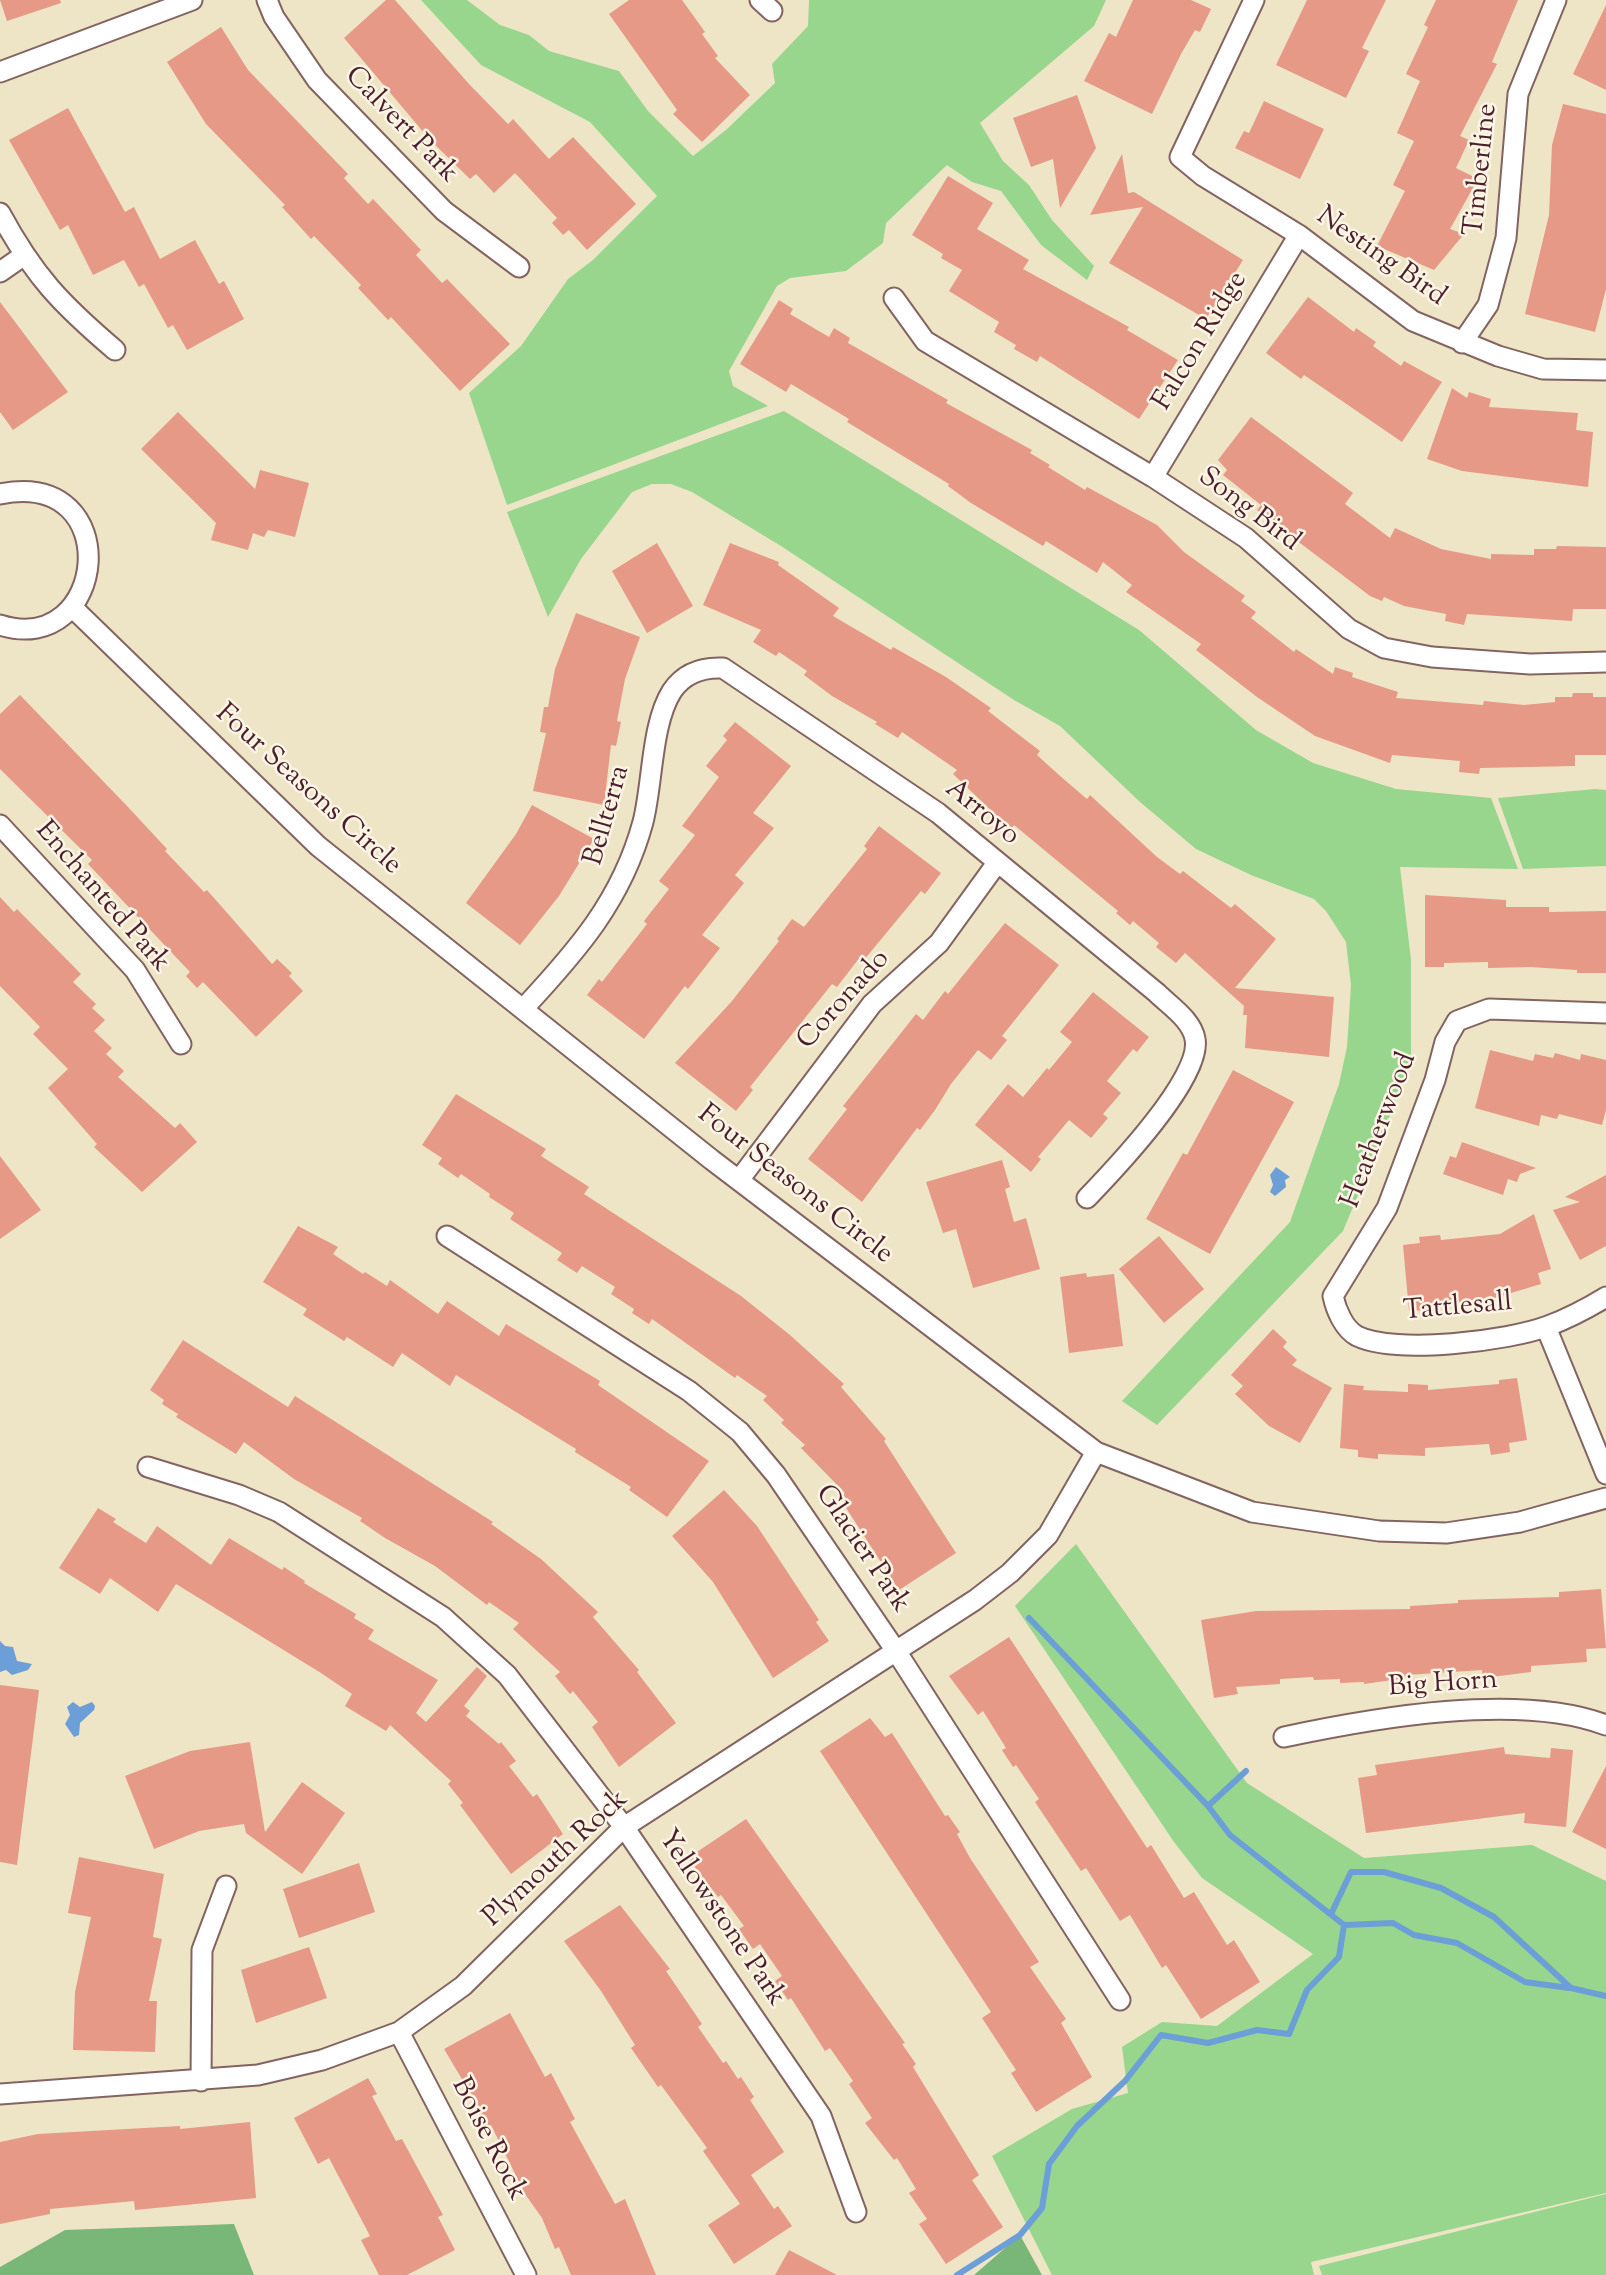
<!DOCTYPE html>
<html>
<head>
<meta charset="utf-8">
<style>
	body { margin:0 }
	canvas { display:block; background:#eee5c6 }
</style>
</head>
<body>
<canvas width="1606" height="2275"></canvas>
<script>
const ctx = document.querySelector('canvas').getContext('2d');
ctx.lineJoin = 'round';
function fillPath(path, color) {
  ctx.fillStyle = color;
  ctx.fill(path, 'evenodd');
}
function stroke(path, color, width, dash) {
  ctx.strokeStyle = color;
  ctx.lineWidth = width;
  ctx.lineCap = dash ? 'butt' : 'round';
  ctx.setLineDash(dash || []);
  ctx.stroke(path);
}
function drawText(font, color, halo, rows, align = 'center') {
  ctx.font = font + ' "Sorts Mill Goudy",serif';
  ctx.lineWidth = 5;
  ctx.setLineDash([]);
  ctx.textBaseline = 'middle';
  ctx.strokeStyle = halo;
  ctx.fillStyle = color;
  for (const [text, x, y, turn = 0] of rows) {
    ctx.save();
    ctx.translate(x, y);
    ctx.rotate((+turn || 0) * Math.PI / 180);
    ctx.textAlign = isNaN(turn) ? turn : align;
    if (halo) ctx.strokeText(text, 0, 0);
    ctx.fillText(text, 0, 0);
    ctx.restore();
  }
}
const green = new Path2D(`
	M421 0H467L500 25 529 35 549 51 619 71 648 111 693 156 726 130 775 83 772 64 808 26 809 0H1106L1094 26 980 123 1003 161 1029 185 1052 220 1094 266 1087 280 1041 245 1001 191 972 182 947 165 886 223 883 243 846 271 790 278 777 286 729 371 733 386 768 406 507 505 469 393 521 346 568 279 593 260 657 196 590 122 481 65Z
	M784 411 1139 630 1256 730 1313 763 1396 789 1491 798 1518 869 1400 867 1411 960V1058L1379 1145 1343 1231 1157 1425 1122 1401 1290 1222 1339 1084 1347 1047 1351 985 1346 942 1326 911 1314 899 1251 875 1196 849 1140 802 1060 726 1014 700 781 546 692 492 671 484H652L632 492 581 559 548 617 507 512Z
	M1595 789 1606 790V866L1523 869 1498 798Z
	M1076 1544 1247 1783 1364 1858 1532 1845 1606 1881V2193L1311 2262 1314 2275H1052L992 2156 1072 2109 1128 2093 1122 2047 1162 2022 1217 2026 1313 1954 1202 1878 1174 1842 1015 1606Z
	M1606 2194V2275H1322L1319 2266Z`);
const forest = new Path2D(`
	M234 2224 254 2275H0V2267L65 2230Z
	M1020 2235 1042 2275H974Z`);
const water = new Path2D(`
	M1276 1167 1290 1177 1285 1180 1286 1187 1275 1196 1270 1192 1273 1185 1270 1175Z
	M0 1641 5 1646 13 1647 17 1661 32 1664 28 1670 12 1675 6 1670 0 1672Z
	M73 1702 80 1707 92 1702 95 1706 94 1710 80 1723 79 1735 74 1737 65 1724 70 1715 67 1707Z`);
const stream = new Path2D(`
	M1029 1618 1208 1806
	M1331 1914 1351 1872H1384L1441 1888 1494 1917 1571 1988 1606 1996
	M1344 1925 1393 1923 1414 1935 1457 1943 1525 1982 1569 1988
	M957 2275 1020 2235 1042 2208 1049 2164 1077 2126 1125 2081 1161 2035 1208 2043 1257 2030 1289 2034 1307 1990 1339 1957 1344 1925 1230 1835 1208 1806 1246 1771`);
const building = new Path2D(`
	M0 0H60L61 3 7 21Z
	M386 0H395L469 84 508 124 513 119 549 159 573 137 636 204 587 250 569 230 563 235 552 223 557 218 515 173 494 193 476 174 470 179 430 140 344 38Z
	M629 0H682L705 32 702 34 718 56 715 58 750 95 702 142 673 114 677 110 609 14Z
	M1133 0H1191L1211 9 1200 32 1195 30 1181 54 1152 114 1084 81 1109 33 1116 37Z
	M1307 0H1386L1362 48 1369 51 1346 98 1276 65Z
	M1436 0H1518L1492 62 1497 64 1460 136 1469 140 1456 168 1478 179 1450 229 1464 234 1434 270 1377 246 1405 191 1393 185 1414 141 1397 133 1420 81 1406 74 1428 27 1424 25Z
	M1606 5V90L1573 74Z
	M221 27 248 70 348 174 344 178 368 204 373 199 421 250 416 255 442 283 447 279 510 344 460 391 391 317 388 320 358 288 361 285 314 236 311 239 282 207 285 205 206 124 167 62Z
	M1077 95 1096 148 1060 208 1053 159 1031 167 1013 118Z
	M1264 101 1324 129 1300 179 1235 148 1244 131 1249 133Z
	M1563 104 1606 114V289L1595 332 1525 314 1549 215 1552 145Z
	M68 108 125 212 134 207 160 259 195 240 219 284 224 281 244 319 187 350 173 325 168 328 144 284 139 287 124 260 93 275 68 225 60 230 9 140Z
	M1122 154 1128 193 1134 192 1243 260 1206 319 1109 263 1143 207 1090 215Z
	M948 176 993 203 977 229 1029 260 1023 269 1129 327 1127 330 1178 360 1139 419 1040 356 1037 362 1014 349 1016 345 994 332 999 322 949 291 962 270 941 258 943 254 912 235Z
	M1308 297 1354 332 1356 328 1376 342 1373 346 1401 366 1404 361 1442 382 1402 442 1304 375 1301 379 1266 353Z
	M779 300 793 309 790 314 829 337 834 328 850 338 848 343 948 400 946 403 1032 450 1030 453 1050 465 1048 467 1085 490 1087 487 1157 525 1184 552 1245 596 1241 601 1256 612 1251 618 1294 652 1296 649 1333 674 1335 667 1353 673 1352 677 1398 692 1396 698 1483 705 1484 701 1524 705 1555 702V697H1572L1573 693H1593V697H1606V755H1575V766L1480 768 1479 774 1459 772 1460 761 1392 755 1390 763 1315 736 1257 697 1196 650 1201 644 1126 592 1132 585 1103 562 1097 573 1046 541 1043 546 971 503 948 486 949 484 847 422 849 419 791 384 786 392 740 364Z
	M0 302 68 392 13 430 0 412Z
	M1452 388 1467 398 1469 392 1491 399 1489 407 1578 413 1576 430 1593 432 1588 487 1462 471 1427 459Z
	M178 412 255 489 260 470 309 483 295 537 268 530 264 537 253 533 248 550 211 540 216 523 141 449Z
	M1251 417 1353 493 1345 504 1390 538 1395 528 1441 549 1491 559V554L1534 555V549H1556L1557 546 1606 547V609H1573L1572 621 1467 614 1464 625 1445 621 1446 614 1404 606 1384 597 1382 601 1370 596 1263 515 1257 510 1261 505 1223 475 1227 470 1218 460Z
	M657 543 693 606 647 633 612 571Z
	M730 543 779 562 778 565 839 608 833 616 891 650 893 647 946 677 991 708 988 711 1040 751 1037 755 1059 775 1087 799 1090 795 1157 857 1180 874 1183 871 1231 908 1235 904 1276 939 1235 988 1334 997 1329 1057 1245 1048 1247 1015H1243L1244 1006 1185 953 1176 963 1156 947 1159 943 1133 921 1130 925 1116 913 1118 911 1014 825 1012 828 996 815 953 774 957 770 902 732 898 738 875 724 877 722 832 696 804 675 807 671 779 652 776 656 753 642 761 630 703 605Z
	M576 613 640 637 625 679 617 721 621 722 616 746 611 745 604 805 533 791 546 733 540 732 544 707H548L555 669Z
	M20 695 128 807 167 849 165 851 204 892 207 890 272 964 277 959 292 973 289 976 303 991 256 1037 203 982 197 988 186 976 190 972 88 864 92 860 0 769V714Z
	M735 722 791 766 753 813 774 828 735 875 744 883 702 935 720 948 688 989 685 986 644 1039 587 995 599 979 602 982 647 924 644 921 669 889 659 881 695 835 682 826 719 777 706 766 727 740 723 736Z
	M532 805 594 839 559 896 520 945 466 903 516 834Z
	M879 826 941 873 925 894 921 891 864 960 860 957 837 987 832 984 750 1087 753 1090 736 1111 675 1063 732 1001 779 941 777 939 792 919 804 927 867 849 864 846Z
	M1425 895 1506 900V907H1549V912L1606 911V973H1577V970L1530 967 1488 968V962L1444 963V967H1425Z
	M0 897 14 912 17 909 81 974 73 982 96 1004 92 1008 105 1020 94 1031 112 1048 106 1054 124 1071 118 1077 175 1128 180 1123 197 1142 142 1192 94 1147 97 1144 48 1088 68 1069 33 1034 40 1027 0 986Z
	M1005 923 1059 965 1002 1036 1007 1040 991 1060 978 1050 951 1084 935 1110 920 1130 917 1128 862 1202 808 1159 847 1109 843 1106 916 1014 923 1020 945 991 948 994Z
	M1093 992 1149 1037 1137 1052 1133 1049 1107 1081 1121 1093 1103 1114 1108 1118 1091 1138 1069 1120 1038 1157 1041 1159 1031 1172 975 1125 1008 1084 1023 1097 1047 1068 1049 1070 1072 1042 1060 1032Z
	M1490 1050 1533 1061 1535 1054 1553 1058 1555 1053 1580 1060 1581 1054 1606 1060V1110L1602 1125 1559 1114 1557 1119 1541 1115 1539 1126 1475 1108Z
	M1233 1070 1294 1102 1210 1254 1146 1219 1183 1153 1187 1155Z
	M456 1094 546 1149 541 1156 589 1187 584 1194 741 1296 790 1335 844 1384 841 1387 886 1439 884 1441 956 1553 899 1590 839 1497 845 1493 801 1448 805 1445 781 1423 784 1420 763 1400 767 1396 737 1375 735 1378 652 1319 649 1324 632 1313 634 1309 611 1294 615 1287 582 1266 577 1273 557 1260 562 1253 510 1219 514 1213 489 1197 490 1194 461 1174 458 1178 438 1164 442 1158 422 1145Z
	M1462 1142 1536 1168 1520 1174 1517 1182 1508 1179 1503 1195 1443 1174 1450 1156 1456 1158Z
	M0 1156 41 1210 0 1239Z
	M1002 1160 1010 1187 1005 1189 1014 1222 1026 1218 1040 1269 973 1288 956 1229 943 1233 926 1182Z
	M1606 1175V1246L1580 1260 1553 1210 1580 1202 1565 1197Z
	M1534 1214 1551 1269 1538 1273 1541 1284 1491 1299 1492 1309 1471 1311V1301L1426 1304 1427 1310 1409 1311 1403 1245 1420 1243 1419 1237 1440 1235 1441 1240 1500 1234Z
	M298 1226 338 1247 333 1254 363 1274 365 1272 387 1286 390 1280 438 1314 447 1301 499 1336 506 1324 600 1381 598 1385 709 1461 667 1517 629 1490 631 1487 575 1452 576 1449 456 1375 450 1386 402 1353 393 1367 347 1337 344 1341 303 1315 307 1309 263 1282Z
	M1159 1236 1204 1289 1164 1323 1119 1269Z
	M1086 1273 1087 1277 1114 1274 1123 1346 1069 1353 1060 1277Z
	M1273 1329 1287 1342 1283 1347 1297 1360 1292 1365 1332 1388 1300 1443 1269 1426 1235 1394 1243 1386 1231 1375Z
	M183 1340 288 1407 295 1396 493 1522 491 1524 541 1559 598 1612 593 1617 639 1670 637 1672 676 1723 619 1767 592 1727 598 1722 573 1691 570 1694 555 1676 560 1672 513 1629 519 1623 489 1602 487 1605 435 1566 385 1538 360 1521 362 1518 294 1479 244 1442 236 1454 176 1417 178 1414 162 1404 164 1400 150 1390Z
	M1517 1378 1527 1440 1509 1443 1510 1452 1491 1455 1489 1444 1425 1448V1456L1378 1454V1459L1358 1457V1450L1340 1448 1344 1384 1364 1386 1363 1390 1408 1392V1384L1428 1385V1390L1499 1384V1380Z
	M724 1490 757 1526 819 1620 816 1622 829 1641 773 1678 713 1582 672 1536Z
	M98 1508 116 1519 113 1522 146 1543 157 1526 211 1565 229 1538 282 1570 284 1567 305 1581 304 1583 356 1614 354 1618 374 1630 368 1639 438 1680 416 1713 426 1722 477 1667 487 1676 464 1706 470 1711 466 1716 499 1744 501 1742 516 1761 509 1766 533 1797 537 1794 563 1834 511 1874 460 1805 463 1803 448 1784 451 1781 390 1725 386 1731 345 1706 352 1694 321 1673 176 1584 158 1612 110 1578 100 1594 59 1568Z
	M1601 1589 1606 1648 1586 1649 1587 1662 1531 1666V1672L1483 1678 1482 1670 1407 1675V1678L1364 1684V1682L1340 1683V1679L1314 1680 1313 1677 1280 1679V1684L1236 1687 1238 1694 1214 1698 1201 1620 1256 1611 1410 1609V1606L1458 1603V1600L1559 1597V1592Z
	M1009 1637 1147 1848 1151 1845 1184 1898 1194 1892 1227 1945 1234 1940 1260 1982 1201 2019 1166 1965 1162 1968 1130 1915 1120 1921 1086 1868 1081 1871 1035 1802 1039 1799 1016 1765 1013 1767 1002 1750 1006 1748 983 1711 978 1715 949 1676Z
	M0 1685 39 1690 17 1865 0 1862Z
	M870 1718 885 1737 892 1733 945 1816 948 1815 960 1832 957 1834 970 1858 1039 1962 1030 1967 1066 2019 1061 2023 1092 2077 1036 2112 1011 2073 1016 2070 982 2018 991 2012 820 1751Z
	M250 1742 265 1832 302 1782 345 1813 302 1874 246 1833 244 1824 199 1831 154 1849 125 1776 190 1751Z
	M1504 1747 1505 1754 1550 1758 1551 1748 1573 1750 1566 1827 1524 1823 1525 1813 1366 1833 1358 1778 1377 1775 1375 1765Z
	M1606 1766V1849L1572 1832Z
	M746 1819 905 2043 902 2044 916 2064 913 2067 979 2175 972 2180 1003 2227 946 2264 919 2224 927 2219 909 2193 916 2189 897 2158 894 2160 865 2123 872 2118 849 2084 853 2081 830 2048 825 2051 791 1998 788 2000 775 1981 782 1976 760 1944 753 1949 739 1929 744 1926 721 1895 718 1897 688 1858Z
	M79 1857 164 1874 153 1937 162 1939 149 2001H157L155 2052 73 2050 75 1992 91 1917 68 1913Z
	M359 1863 375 1912 299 1938 283 1889Z
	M620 1905 670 1969 666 1971 702 2024 698 2027 723 2063 726 2061 738 2079 741 2077 754 2097 750 2100 784 2152 751 2175 774 2209 778 2206 792 2226 734 2264 708 2225 740 2204 703 2151 707 2148 661 2085 658 2087 631 2048 635 2045 601 1991 564 1941Z
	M309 1947 327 1998 256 2023 241 1970Z
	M510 2013 545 2077 551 2073 575 2119 570 2122 615 2204 625 2199 656 2275H571L559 2247 555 2249 542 2218 525 2194 491 2125 486 2128 478 2112 481 2111 444 2049Z
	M368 2078 377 2094 372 2096 396 2141 402 2139 443 2215 438 2217 455 2250 407 2275H379L361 2240 370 2236 329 2158 318 2164 294 2118Z
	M250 2122 256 2198 135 2210 134 2201 50 2209V2214L0 2224V2142L38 2134 180 2126V2129Z
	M789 2250 837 2275H775Z`);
const minor = new Path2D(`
	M267 0 274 17 317 80 444 211 519 267
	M760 0 772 11
	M1254 0 1180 157 1203 176 1299 235 1413 321 1498 356 1543 369 1606 370
	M0 72 192 0
	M0 213C34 276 61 304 115 350
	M0 272 23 256
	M894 298 925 341 1153 477 1246 538 1349 629 1384 648 1432 657 1530 664 1606 662
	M1462 343 1488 305 1506 238 1518 94 1556 0
	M1153 477 1299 235
	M0 494C127 468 108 659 0 625
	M72 607 318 846 712 1160 1096 1452 1252 1512 1379 1531 1446 1533 1520 1522 1606 1498
	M0 825 135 970 181 1044
	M523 1009C577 951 622 900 643 822 653 783 651 724 672 691 684 673 702 667 723 668L938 813 1157 993C1170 1006 1192 1020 1195 1039 1203 1077 1113 1171 1087 1198
	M1606 1013 1489 1009 1457 1021 1445 1042 1435 1080 1387 1208 1333 1296C1336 1310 1344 1329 1357 1336 1396 1355 1508 1341 1548 1326 1569 1318 1588 1308 1606 1297
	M739 1180 872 1004 939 943 997 863
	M447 1236 689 1391 740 1432 776 1475 896 1651 1120 2000
	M1546 1327 1606 1474
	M148 1467 239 1495 279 1512 443 1617 507 1675 624 1827 821 2116 856 2212
	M1284 1737C1373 1718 1519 1692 1606 1725
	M399 2032 526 2275
	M201 2081 202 1950 226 1886
	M0 2094 258 2075 322 2060 399 2032 463 1986 624 1827 975 1600 1010 1573 1048 1535 1096 1452`);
const streetNames = [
	["Calvert Park",400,126,46],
	["Timberline",1483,170,-84],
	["Nesting Bird",1380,258,35],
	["Falcon Ridge",1202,342,-59],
	["Song Bird",1248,511,37],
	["Four Seasons Circle",307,791,42],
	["Arroyo",981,814,39],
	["Bellterra",609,816,-74],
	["Enchanted Park",101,898,49],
	["Coronado",845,1001,-48],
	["Heatherwood",1381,1131,-69],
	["Four Seasons Circle",794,1186,38],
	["Tattlesall",1458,1309,-5],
	["Glacier Park",861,1550,56],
	["Big Horn",1443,1686,-4],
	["Plymouth Rock",557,1860,-43],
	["Yellowstone Park",720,1919,56],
	["Boise Rock",487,2140,63]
];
fillPath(green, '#97d68c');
fillPath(forest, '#79b778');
fillPath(water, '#6c9ed7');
stroke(stream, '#6c9ed7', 6);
fillPath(building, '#e69986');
stroke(minor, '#836461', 23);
stroke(minor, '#fff', 19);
drawText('28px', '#4a1f2b', '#fcf5e5', streetNames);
</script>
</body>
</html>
